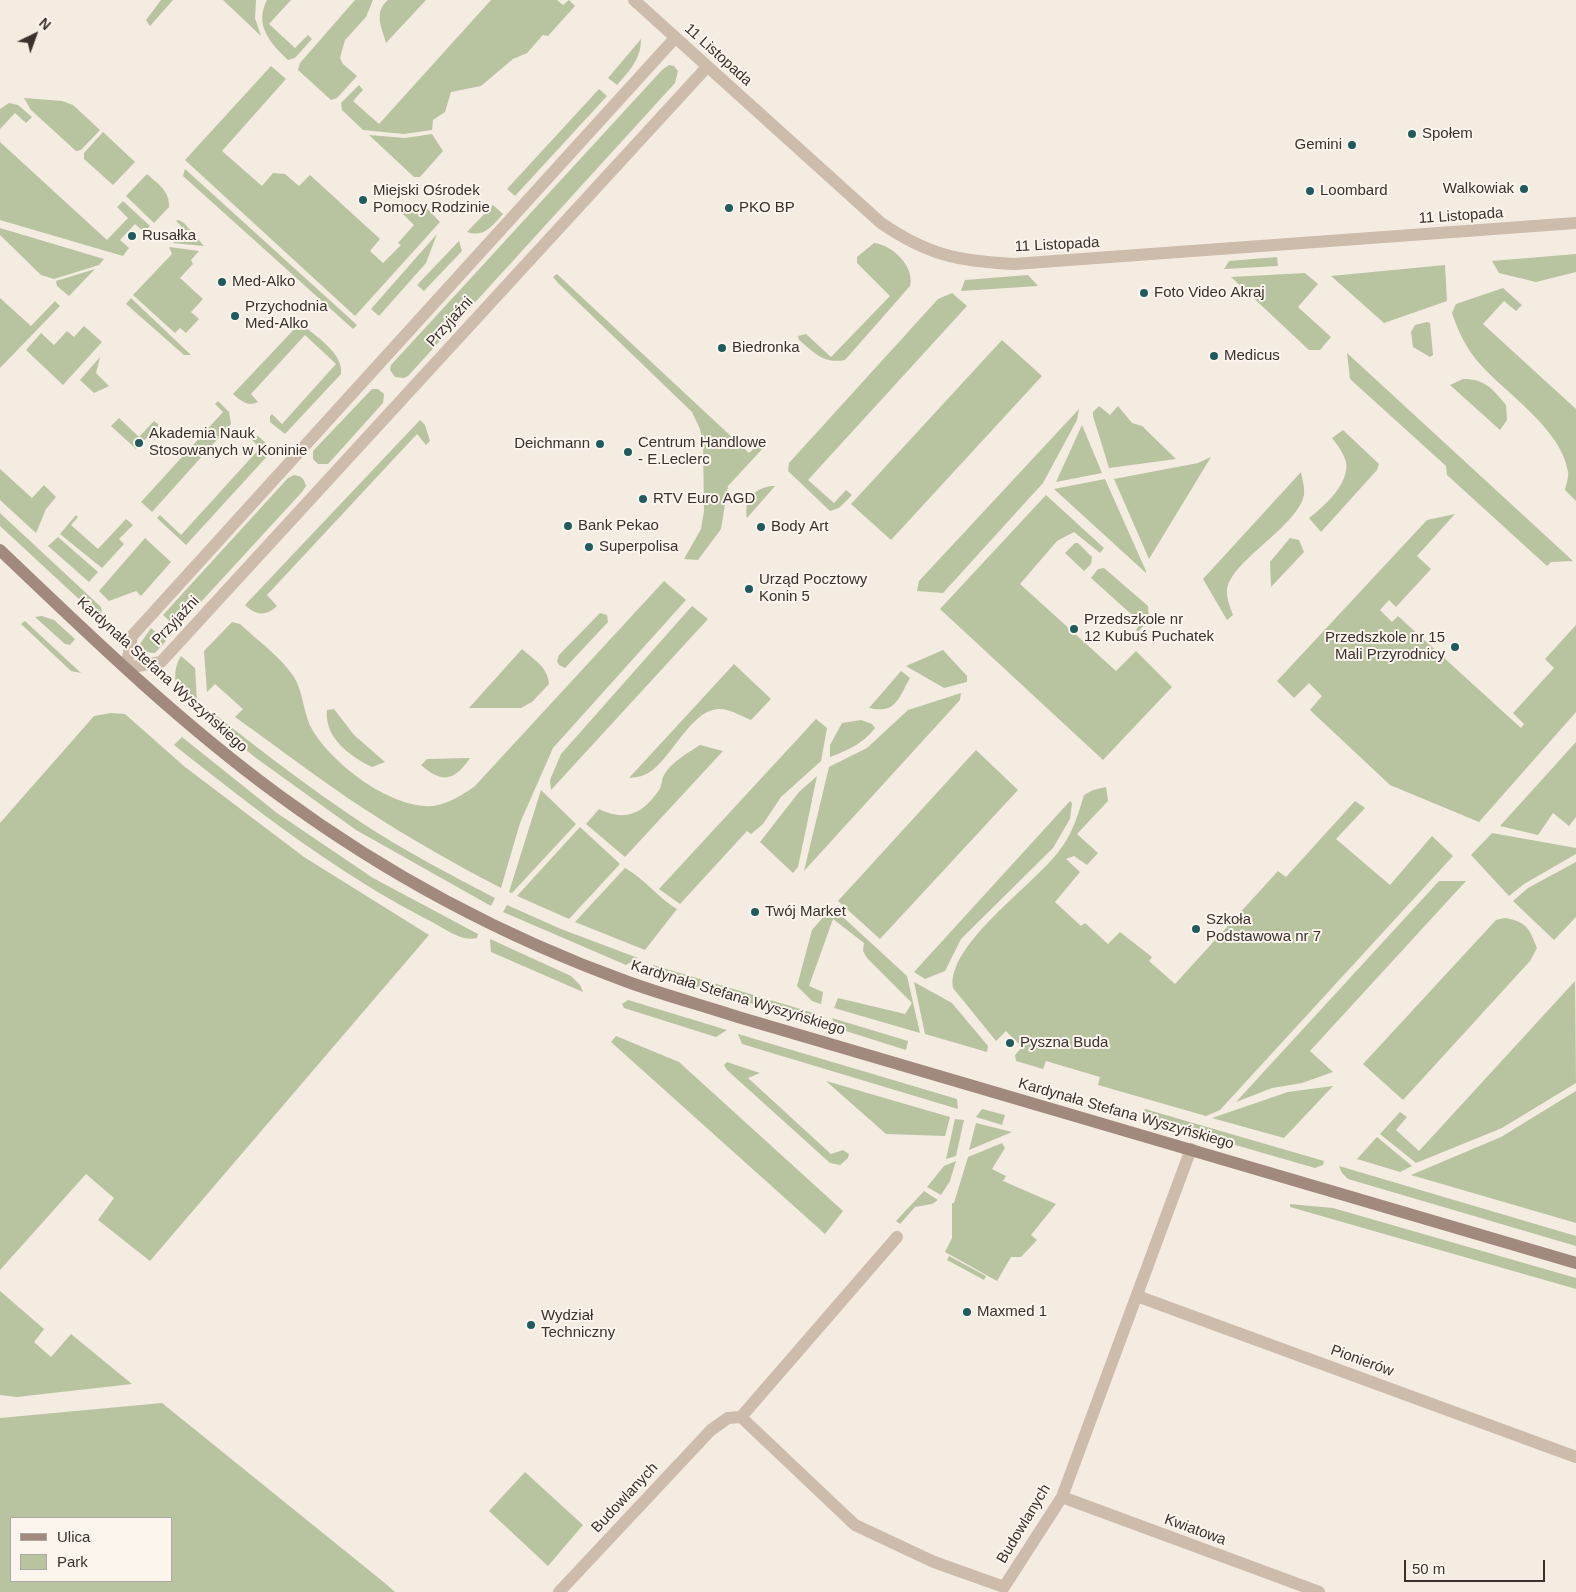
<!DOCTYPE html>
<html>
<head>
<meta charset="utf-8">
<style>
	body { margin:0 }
	#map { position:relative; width:1576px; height:1592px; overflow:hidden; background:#f4ebe1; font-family:Arial,sans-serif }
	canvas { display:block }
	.legend { position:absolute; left:10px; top:1517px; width:162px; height:65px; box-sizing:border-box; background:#fbf5ee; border:1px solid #aea6a0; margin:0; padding:6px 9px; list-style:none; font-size:15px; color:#3b302b }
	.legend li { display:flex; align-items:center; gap:10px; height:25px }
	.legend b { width:25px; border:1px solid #aea6a0 }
	.north { position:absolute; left:10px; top:10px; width:50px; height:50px; -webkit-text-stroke:4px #fbf5ee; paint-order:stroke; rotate:42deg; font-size:14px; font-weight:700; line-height:20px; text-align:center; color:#3b302b }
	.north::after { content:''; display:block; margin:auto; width:18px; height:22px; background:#3b302b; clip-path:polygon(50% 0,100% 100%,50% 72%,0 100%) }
	.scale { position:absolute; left:1404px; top:1560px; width:141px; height:22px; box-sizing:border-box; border:2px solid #3b302b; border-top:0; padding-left:6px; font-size:15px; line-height:18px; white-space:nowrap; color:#3b302b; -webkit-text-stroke:4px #fbf5ee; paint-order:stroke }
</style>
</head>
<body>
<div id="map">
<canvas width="1576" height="1592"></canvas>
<ul class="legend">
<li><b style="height:6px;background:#a18a7d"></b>Ulica</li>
<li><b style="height:14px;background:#b8c4a0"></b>Park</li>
</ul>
<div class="north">N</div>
<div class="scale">50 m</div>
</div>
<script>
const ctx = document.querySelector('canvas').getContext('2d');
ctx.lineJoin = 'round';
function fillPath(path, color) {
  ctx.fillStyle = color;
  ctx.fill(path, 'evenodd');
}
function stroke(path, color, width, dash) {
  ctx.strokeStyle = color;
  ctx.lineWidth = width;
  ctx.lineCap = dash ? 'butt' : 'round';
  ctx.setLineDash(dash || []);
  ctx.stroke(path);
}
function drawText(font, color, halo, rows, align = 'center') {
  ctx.font = font + ' Arial,sans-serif';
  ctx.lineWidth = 4;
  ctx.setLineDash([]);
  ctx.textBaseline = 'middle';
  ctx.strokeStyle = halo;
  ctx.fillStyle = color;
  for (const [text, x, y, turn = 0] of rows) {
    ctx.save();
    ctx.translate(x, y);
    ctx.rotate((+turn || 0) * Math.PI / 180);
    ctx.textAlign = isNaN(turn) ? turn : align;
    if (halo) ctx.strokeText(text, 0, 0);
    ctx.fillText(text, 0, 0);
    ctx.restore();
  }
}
const green = new Path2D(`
	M161 0H173L150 26 146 20Z
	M223 0H256L255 18 261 36Z
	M267 0H291L269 24 295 48 308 35 312 39 295 58 288 60C270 43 254 25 267 0Z
	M355 0H373L366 17 345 40 340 58 343 64 357 76 337 98 331 100 298 70 300 63Z
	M388 0H426L386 43C382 28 373 12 388 0Z
	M491 0H557L563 5 569 0 575 6 548 36 543 35 527 53 513 59 481 86 451 92 445 112 433 120 432 130 404 134 363 130 342 110 341 103 359 85 363 90 353 101 379 124Z
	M641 39C641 59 630 70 617 85L608 78Z
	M669 65 674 66 678 71 675 83 408 376 404 378 395 377 390 370 391 365 662 70Z
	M271 66 286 79 222 151 262 186 273 173 285 174 299 186 310 175 380 239 370 251 383 263 401 245 398 243 414 225 403 214 411 204H423L440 222 355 316 185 160Z
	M599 89 607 96 515 196 507 189Z
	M24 98 62 101 73 105 100 130 81 150 76 151 31 110Z
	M9 103 18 105 32 117 26 123 15 113 0 129V109Z
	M103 132 135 162 113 185 84 159V153Z
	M432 134 443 151 420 177H414L369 135 405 138Z
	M0 142 107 240 128 218 117 207 123 201 150 226 144 232 135 224 120 240 129 248 123 256 0 220Z
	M185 169 357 325 353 329 183 176Z
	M147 174C158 184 170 191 169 207L154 223 126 196Z
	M493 205 503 214C492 226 484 238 467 232Z
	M179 220 184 223 204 246 173 243 185 230 176 221Z
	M0 228 104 259 99 265 54 279 41 275 0 235Z
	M437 234 426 263 379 316 371 309Z
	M459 241 462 251 424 291 417 285Z
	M874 243C893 245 915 267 910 286L845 360C823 364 815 353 799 340L798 336 806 334 831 357 890 296 857 263V257Z
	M169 247 199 251 191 260 193 264 180 278 203 299 191 312 199 319 186 333 180 328 175 333 133 295 172 254Z
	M1576 254V272L1536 282 1499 273 1492 261Z
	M1277 257 1278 266 1224 269 1229 261Z
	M1445 265 1447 301 1384 323 1331 276Z
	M95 269 69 296 57 286 56 281Z
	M1305 273 1318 284 1298 307 1331 337 1320 350H1309L1231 277Z
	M557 274 749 453 760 443 765 446 728 486 721 529 698 560 684 559 701 529 704 511 703 442 700 429 692 412 558 283 553 277Z
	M1028 275 1038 286 961 291 965 280Z
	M1503 288 1522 305 1516 311 1504 301 1483 324 1576 409V501L1565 490C1566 485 1569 477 1568 472 1562 429 1506 394 1479 363 1466 348 1458 331 1452 313L1456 304Z
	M952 293 967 306 808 480 834 503 846 490 852 495 839 508 830 511 788 471 789 463 938 299Z
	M0 298 31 326 55 301 60 306 0 368Z
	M131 298 191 355H184L126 304Z
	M1427 322 1430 323 1433 355 1430 357 1413 347 1411 332 1415 325Z
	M300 323C314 335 344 353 341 374L285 434 270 422V416L272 414 282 424 336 364 305 335 251 394 258 402C248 407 241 401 233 394Z
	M84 326 102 342 63 385 26 350 41 333 54 345 67 331 74 337Z
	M1002 340 1042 376 891 540 851 504Z
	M1347 353 1573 561 1551 562 1547 566 1447 475 1446 466 1350 379Z
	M100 357 96 373 109 386 94 393 80 380Z
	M1463 379C1485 379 1493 389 1506 405L1507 420 1500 430 1450 385Z
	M372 389H378L384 394 383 403 328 464H318L313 459V451Z
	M218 401 229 412 231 424 152 512 141 502 223 412 215 404Z
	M1099 406 1110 415 1118 406 1132 423 1142 426 1176 459 1109 468 1093 416V412Z
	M1079 409 1077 420 1043 483 943 593 917 591 919 581Z
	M119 418 139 437 154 421 159 425 136 449 111 426Z
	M420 420 425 425 430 441 426 445 417 434 267 595 277 606C266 617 255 615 245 605Z
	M1082 425 1102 473 1056 482Z
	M1343 430 1379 464 1377 470 1321 532 1309 518C1324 507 1350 483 1346 462 1344 454 1337 444 1332 438Z
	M258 436 268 445 271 452 186 545 157 518 160 515 181 535 260 448 250 438Z
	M1211 457 1149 559 1114 479 1198 463Z
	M0 469 32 498 44 485 56 497 46 509 36 533 0 500Z
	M1301 472C1302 479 1305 487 1304 495 1297 528 1225 564 1227 593 1227 600 1231 609 1233 615L1227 620 1203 579Z
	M294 475C301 476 304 478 306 486L302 492 177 628 163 615 288 478Z
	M1105 479 1146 571V573L1054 489Z
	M771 486H775L747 518C744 500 753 489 771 486Z
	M1046 495 1104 548 1100 553 1074 532 1057 541 1020 584 1116 671 1136 651 1172 687 1103 760 940 609Z
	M0 513 101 607 102 614 100 616 94 613 0 526Z
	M1455 514 1417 556 1431 569 1396 607 1389 600 1380 610 1392 622 1398 616 1521 728 1524 724 1513 713 1554 668 1545 659 1576 625V712L1479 822 1390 785 1310 710 1322 696 1309 683 1294 698 1277 681 1427 520Z
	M76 515 78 517 71 525 98 549 126 519 133 525 119 539 124 544 102 568 60 534Z
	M58 537 98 572 89 582 48 546Z
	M145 538 171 562 141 596 136 591 109 601 99 591Z
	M1290 538 1299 540 1304 552 1271 587 1270 562Z
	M1075 543H1078L1092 557 1091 564 1084 571 1065 553Z
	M1104 568 1148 606 1149 619 1138 632 1136 630 1141 623 1091 578 1098 569Z
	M664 581 686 600 553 748 520 823 501 888C455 864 409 838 366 810 321 781 279 748 235 717L243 709 215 684 207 692 204 651 232 622 240 624C257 640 281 657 294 677 304 693 303 715 313 731 334 765 391 809 433 806 448 804 462 795 474 787Z
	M692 606 708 619 551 790 550 780 561 754Z
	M600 613 607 615 608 622 565 668 559 665 557 661 559 655Z
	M42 616 54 620 75 639 70 645 65 644 35 617Z
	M25 621 81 673 71 671 21 624Z
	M151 628 166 641 155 653 145 652 140 644Z
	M522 649C534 660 548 667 549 684L532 702 521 708H469Z
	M943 650 967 676V682L944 688 906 666Z
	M181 656 195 668 197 701 193 706C175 694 170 674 181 656Z
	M734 664 771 699 751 720C741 716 729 708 718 709 688 711 669 766 644 775 640 777 634 777 629 778Z
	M901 671 910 678C898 699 896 714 869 708Z
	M961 693 960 700 804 871 829 767 867 748 908 710Z
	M334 709 354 735 385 762 372 767C349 756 324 737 327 710Z
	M212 712C260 750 308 787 359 821 403 850 449 874 495 898L491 906 356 830 256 758 209 720Z
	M111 713 125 714 185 767 304 857 429 935 150 1261 98 1220 114 1198 86 1174 0 1270V823L94 716Z
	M816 719 827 728 821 761 781 797 763 824 751 834 747 831 680 904 659 889Z
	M861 720 872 724 875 728C863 744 848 750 830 757V745L842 723Z
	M182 737 277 813 373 878 478 934 477 938C461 942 446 929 432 922 338 874 256 810 174 745Z
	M1576 742V817L1569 826 1553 813 1538 835 1500 826Z
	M700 745 723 751 625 857 586 824 599 809C625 822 643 814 659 790 662 786 661 780 664 775 671 762 688 753 700 745Z
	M976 750 1018 790 880 939 838 901Z
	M470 758C454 782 441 783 421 765L427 759Z
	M817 776 798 867 793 873 760 842 799 792Z
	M1106 787 1108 801 1077 834 1098 853 1087 865 1074 856 1066 859 1080 872 1055 902 1081 926 1085 923 1108 944 1120 932 1152 957 1149 961 1175 984 1278 871 1286 877 1355 801 1365 808 1336 839 1390 885 1432 836 1453 856 1220 1110 1206 1116 1098 1085 1100 1077 1046 1061 1043 1069 1016 1061 1015 1055 1022 1047 1006 1031 996 1041 953 988C946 945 1034 885 1059 851 1072 835 1078 815 1084 795L1093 790Z
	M541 790 576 824 512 893 509 892Z
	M1070 801 1072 803 1070 819 1053 848 961 939 945 971 925 979 914 972Z
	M580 827 620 864 569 919 517 896Z
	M1492 833 1576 848V854L1524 884 1509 896 1471 855Z
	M1576 862V917L1554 940 1513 901 1528 888Z
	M625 868C645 879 658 898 677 909L645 950 575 922Z
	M1439 881H1466L1310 1051 1333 1072 1302 1083 1272 1088 1236 1102Z
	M507 905 561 929 638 958 626 965 503 912Z
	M832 907 907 976 920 1033 834 1008 838 998 905 1014 912 1003 867 958 863 951 864 943 833 919 809 986 823 992 821 1004 812 1001 797 986 812 930Z
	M1505 918C1527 922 1529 928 1537 948L1530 961 1403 1100 1363 1064 1496 920Z
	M490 939 571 976 580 985 583 992 491 952Z
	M653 965 817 1014 809 1021 657 975Z
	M1575 981 1576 1083 1502 1128 1416 1163 1380 1134 1400 1112 1407 1117 1396 1130 1419 1151Z
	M914 982 952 1003 988 1046 987 1052 925 1034Z
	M628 1000 727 1030 716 1037 624 1008 622 1004Z
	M832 1018 908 1041 906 1050 836 1028Z
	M738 1034 957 1099 958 1109 742 1044Z
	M616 1036 679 1062 832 1201 843 1211 825 1234 611 1042Z
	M727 1062 760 1073 748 1078 831 1154 843 1150 849 1154 848 1158 840 1165 830 1163 727 1070 724 1065Z
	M826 1081 950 1117 945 1136 886 1134Z
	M1333 1086 1284 1138 1212 1118 1288 1092Z
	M1576 1091V1223L1411 1175 1501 1137Z
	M982 1109 1005 1115 1002 1125 976 1117Z
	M1145 1109 1324 1161 1323 1165 1315 1168 1142 1118Z
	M955 1119 964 1120 956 1156 946 1159Z
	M976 1123 1012 1132 969 1150Z
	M1377 1137 1412 1166 1400 1172 1357 1159Z
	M1002 1143 1005 1148 992 1169 1006 1176 1003 1181 1056 1204 1031 1235 1037 1240 1021 1257H1011L997 1281 945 1252 952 1238V1203H954L968 1157Z
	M956 1161 950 1181 941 1195 927 1187 944 1166Z
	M1339 1166 1576 1236V1246L1348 1179 1342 1173Z
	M924 1191 938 1200 932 1204 915 1207 900 1224 896 1221Z
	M1290 1204 1333 1208 1576 1278V1289L1290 1207Z
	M949 1256 986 1276 984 1280 947 1260Z
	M0 1291 44 1329 34 1342 51 1357 71 1334 132 1384 17 1397 0 1395Z
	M162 1403 386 1584 395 1592H0V1418ZM11 1518H171V1581H11Z
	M525 1472 583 1525 548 1566 489 1511Z`);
const minor = new Path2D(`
	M675 38 132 636 126 668 161 662 707 67
	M897 1237 741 1417 855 1525 934 1562 1004 1587 1062 1497 1191 1149
	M1137 1296 1576 1457
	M1062 1497 1319 1592
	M559 1592 711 1430 728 1418 741 1417`);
const tertiary = new Path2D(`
	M634 0 881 223C928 255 957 261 1014 264L1576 223`);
const secondary = new Path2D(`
	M0 550C90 636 180 723 280 796 386 874 504 937 628 982 664 995 701 1005 738 1017L1576 1263`);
const markers = [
	[1412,134,5,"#1f5a5e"],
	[1352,145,5,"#1f5a5e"],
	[1524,189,5,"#1f5a5e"],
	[1310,191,5,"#1f5a5e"],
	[363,200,5,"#1f5a5e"],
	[729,208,5,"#1f5a5e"],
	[132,236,5,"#1f5a5e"],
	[222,282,5,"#1f5a5e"],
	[1144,293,5,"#1f5a5e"],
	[235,316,5,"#1f5a5e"],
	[722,348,5,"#1f5a5e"],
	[1214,356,5,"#1f5a5e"],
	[139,443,5,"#1f5a5e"],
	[600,444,5,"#1f5a5e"],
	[628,452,5,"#1f5a5e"],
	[643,499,5,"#1f5a5e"],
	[568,526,5,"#1f5a5e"],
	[761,527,5,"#1f5a5e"],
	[589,547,5,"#1f5a5e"],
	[749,589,5,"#1f5a5e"],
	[1074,629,5,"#1f5a5e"],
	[1455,647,5,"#1f5a5e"],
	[755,912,5,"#1f5a5e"],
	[1196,929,5,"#1f5a5e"],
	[1010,1043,5,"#1f5a5e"],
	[967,1312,5,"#1f5a5e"],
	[531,1325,5,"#1f5a5e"]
];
const streetNames = [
	["11 Listopada",718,55,42],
	["11 Listopada",1461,216,-4],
	["11 Listopada",1057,245,-3],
	["Przyjaźni",450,322,-48],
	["Przyjaźni",176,621,-47],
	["Kardynała Stefana Wyszyńskiego",162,675,42],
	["Kardynała Stefana Wyszyńskiego",738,998,17],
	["Kardynała Stefana Wyszyńskiego",1126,1114,16],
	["Pionierów",1362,1361,20],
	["Budowlanych",625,1498,-47],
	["Budowlanych",1024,1524,-59],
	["Kwiatowa",1195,1530,20]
];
const poiNames = [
	["Społem",1422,134],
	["Gemini",1342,145,"right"],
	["Walkowiak",1514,189,"right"],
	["Miejski Ośrodek",373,191],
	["Pomocy Rodzinie",373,208],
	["Loombard",1320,191],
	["PKO BP",739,208],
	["Rusałka",142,236],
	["Med-Alko",232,282],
	["Foto Video Akraj",1154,293],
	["Przychodnia",245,307],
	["Med-Alko",245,324],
	["Biedronka",732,348],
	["Medicus",1224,356],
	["Akademia Nauk",149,434],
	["Stosowanych w Koninie",149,451],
	["Centrum Handlowe",638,443],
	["- E.Leclerc",638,460],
	["Deichmann",590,444,"right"],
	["RTV Euro AGD",653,499],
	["Bank Pekao",578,526],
	["Body Art",771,527],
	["Superpolisa",599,547],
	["Urząd Pocztowy",759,580],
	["Konin 5",759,597],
	["Przedszkole nr",1084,620],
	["12 Kubuś Puchatek",1084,637],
	["Przedszkole nr 15",1445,638,"right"],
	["Mali Przyrodnicy",1445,655,"right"],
	["Twój Market",765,912],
	["Szkoła",1206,920],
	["Podstawowa nr 7",1206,937],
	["Pyszna Buda",1020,1043],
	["Maxmed 1",977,1312],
	["Wydział",541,1316],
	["Techniczny",541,1333]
];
fillPath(green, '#b8c4a0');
stroke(minor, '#cdbbac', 12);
stroke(tertiary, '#cdbbac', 12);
stroke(secondary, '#a18a7d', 12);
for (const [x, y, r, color] of markers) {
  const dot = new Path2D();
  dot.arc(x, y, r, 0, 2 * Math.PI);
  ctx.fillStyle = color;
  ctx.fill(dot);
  stroke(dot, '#fbf5ee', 2);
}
drawText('15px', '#3b302b', '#fbf5ee', streetNames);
drawText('15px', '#3b302b', '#fbf5ee', poiNames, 'left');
</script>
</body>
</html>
